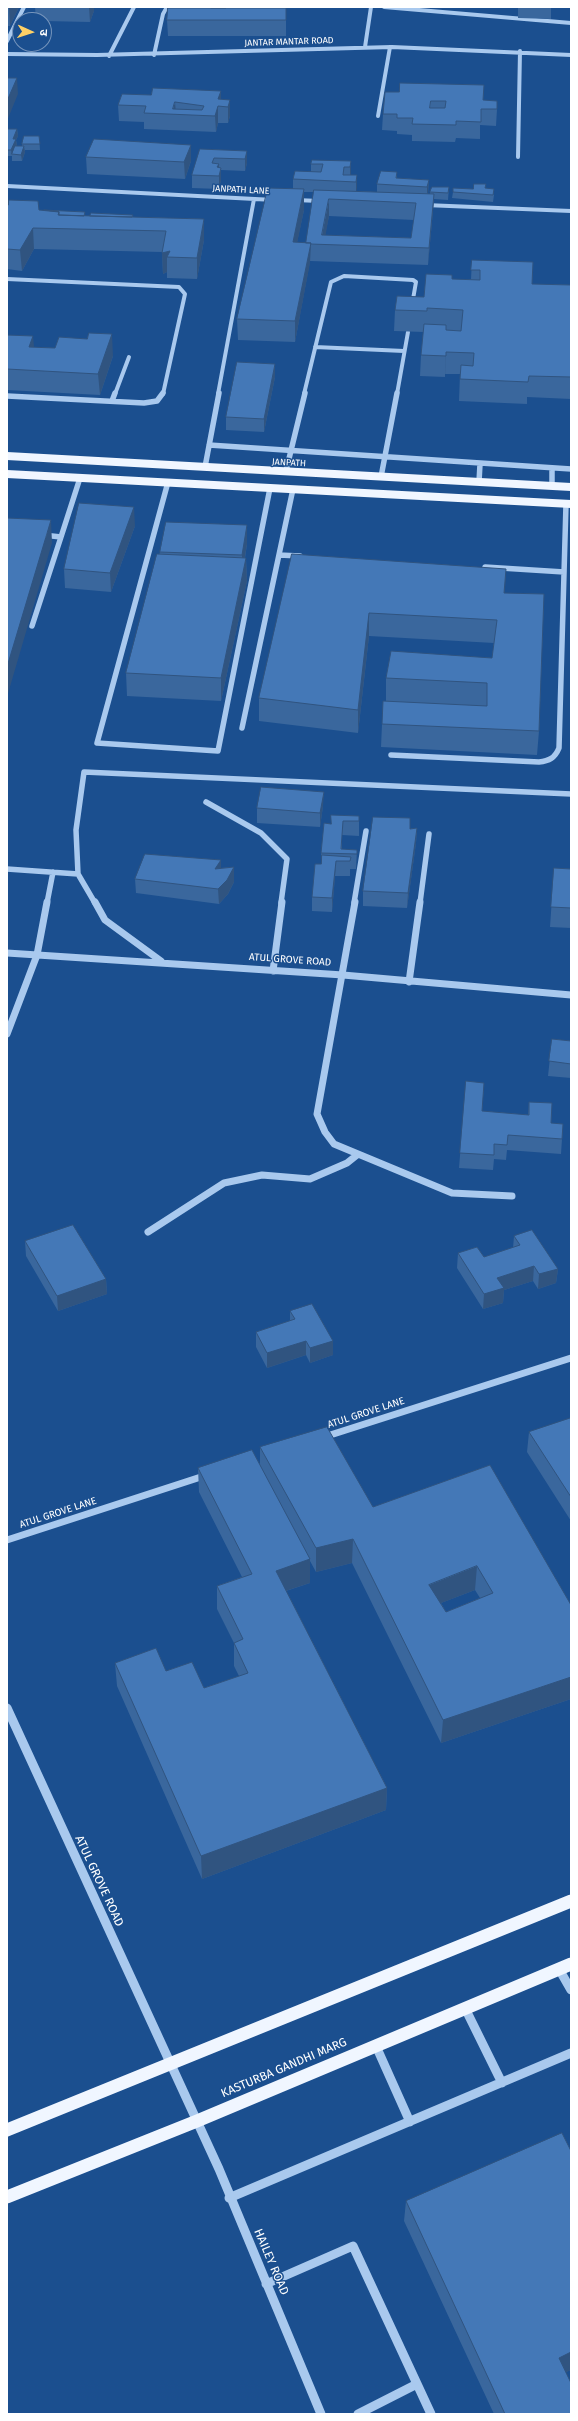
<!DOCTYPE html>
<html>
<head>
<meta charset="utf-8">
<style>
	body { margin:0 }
	#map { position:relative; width:578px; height:2421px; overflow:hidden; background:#1b4f8f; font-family:"Fira Sans","Noto Sans Devanagari",sans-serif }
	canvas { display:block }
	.frame { position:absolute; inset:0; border:8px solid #fff; pointer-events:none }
	.north { position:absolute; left:12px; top:12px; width:40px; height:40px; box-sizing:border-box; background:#1b4f8f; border:1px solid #7695bc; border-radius:50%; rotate:93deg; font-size:11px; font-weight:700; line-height:16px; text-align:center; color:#fff }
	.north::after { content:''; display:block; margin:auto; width:14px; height:18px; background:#ffd166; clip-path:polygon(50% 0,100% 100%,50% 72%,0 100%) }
</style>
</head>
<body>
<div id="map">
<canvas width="578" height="2421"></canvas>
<div class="frame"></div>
<div class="north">उ</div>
</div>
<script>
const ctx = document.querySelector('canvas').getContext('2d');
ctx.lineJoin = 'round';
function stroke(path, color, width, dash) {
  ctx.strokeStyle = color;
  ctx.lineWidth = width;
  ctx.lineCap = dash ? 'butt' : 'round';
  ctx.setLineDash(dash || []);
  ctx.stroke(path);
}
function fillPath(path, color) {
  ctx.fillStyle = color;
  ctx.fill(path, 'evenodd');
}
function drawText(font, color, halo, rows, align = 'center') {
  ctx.font = font + ' "Fira Sans",sans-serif';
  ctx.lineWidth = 3;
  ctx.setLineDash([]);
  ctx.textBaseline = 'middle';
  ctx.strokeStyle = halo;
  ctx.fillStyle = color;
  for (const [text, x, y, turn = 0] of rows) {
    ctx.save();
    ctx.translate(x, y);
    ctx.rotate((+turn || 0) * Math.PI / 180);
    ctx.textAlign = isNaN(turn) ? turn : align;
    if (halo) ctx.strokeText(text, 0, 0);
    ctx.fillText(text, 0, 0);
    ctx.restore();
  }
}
const minorFar3 = new Path2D(`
	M384 7 571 23
	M7 41 24 7
	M365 47 371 7
	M7 54 97 55 392 47 571 55
	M154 55 163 14 167 7
	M109 56 134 7
	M378 116 390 47
	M518 157 520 51
	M7 186 274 200
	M295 200 320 201
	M425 205 571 211
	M7 279 179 287 185 294 163 394
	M315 347 404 351
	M115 394 129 357
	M218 394 254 199
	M304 394 331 282 344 276 413 280 416 282 412 305
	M397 394 408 332`);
const minorFar2 = new Path2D(`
	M7 396 144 403 157 401 163 393
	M112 401 115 393
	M209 445 571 469
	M205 467 219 393
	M552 469V486
	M286 471 305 393
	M381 477 397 393
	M168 482 97 743 218 751 270 488
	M479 482 480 464
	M61 537 80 478
	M279 555 300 556
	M485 567 564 572
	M32 626 61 537 43 535
	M242 728 293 489
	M391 755 539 762C549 761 555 758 559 748L566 504
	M206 802 261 833 287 859 281 903
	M7 869 78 874 95 903
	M78 874 76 830 84 772 571 794
	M47 903 53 872
	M354 903 366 831
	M420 903 429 834`);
const minorFar1 = new Path2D(`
	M95 902 105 920 161 961
	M355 902 317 1114 325 1132 334 1144 452 1193 512 1196
	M7 953 343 975 571 995
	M273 971 282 902
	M409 982 420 902
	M7 1034 37 955 47 902
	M148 1232 224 1183 262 1175 310 1179 347 1163 357 1155
	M324 1437 571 1358
	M7 1540 207 1475`);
const minor = new Path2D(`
	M7 1708 219 2169 321 2414
	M559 1969 571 1990
	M465 2008 502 2083
	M376 2046 410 2122
	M229 2198 571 2053
	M266 2284 353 2246 431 2414
	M358 2414 417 2384`);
const majorFar1 = new Path2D(`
	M7 456 571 487
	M7 474 571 504`);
const major = new Path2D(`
	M7 2130 571 1901
	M7 2197 197 2121 571 1964`);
const wall = new Path2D(`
	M7 7H19L10 26H7Z
	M35 7H94V11L90 22 44 21V20H36Z
	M518 7H551V19L518 18Z
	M226 8H286V36H168L167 20Z
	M385 92 483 100 497 109 496 126 480 125V139L456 138 455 142 412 141V135L397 134V131L382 130 383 114Z
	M221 100H230V116L228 123H218L216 132 144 129V122L119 121 118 105Z
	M7 129H17L18 136 16 140 17 146H22V144L39 136 40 150H25V152L22 161H12V156H7Z
	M191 145V161L185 179 87 174 86 157Z
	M200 149 247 151V163L245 171 221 170V180L219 189 192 188V175Z
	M351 161V175H357L356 191 377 192V184L397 172V178L429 180 428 194H430V192L449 187 448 200 434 199 428 265 310 261 295 342 238 340 237 319 293 189V179L311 172V164ZM304 192H314L306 243 297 242 304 210ZM329 216 414 220 411 238 325 235Z
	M486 184 485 188 494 195 493 202 452 198 453 192 473 189Z
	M7 205 39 210 85 212V216L133 215V217L204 219V240L197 279 167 278V272L163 274 162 252 34 249 22 271 7 269Z
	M472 260 532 284 571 285V399L527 397V404L459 401 460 374H445V377L420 376 421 355 424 332 394 331 395 310 424 297 471 279Z
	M7 335 34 347 113 356 100 395 7 390Z
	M275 364V377L264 432 226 430V417Z
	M135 526 111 592 65 588 64 569Z
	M247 544 245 558H246L247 581 221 701 127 696 126 673 160 552Z
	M292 554 505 593 539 731 537 755 381 747 382 724 386 701V678L492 658 494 643 369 636 358 733 259 721V698Z
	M323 806 320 827 257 823V808Z
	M359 816V836L342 835V849L357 850 356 869H350V876H335L332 912 312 911V897L321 864V853L331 824Z
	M417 828 416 843 407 908 363 906V891L410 829Z
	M234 867V882L228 894 219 904 136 893 135 879 221 868Z
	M554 868 571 869V928L550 927Z
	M552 1039 571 1041V1078L548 1076Z
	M466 1081 482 1111 528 1115 529 1102 551 1123 562 1139 561 1154 507 1150 506 1160 494 1159 493 1170 459 1168Z
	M514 1236 558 1269 556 1283 538 1289 533 1281 504 1290 503 1303 483 1309 457 1268 458 1253 484 1257 513 1248Z
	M25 1241 106 1279 107 1294 58 1311 26 1256Z
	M290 1311 333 1355 310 1363 306 1355 267 1368 256 1347V1332L290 1321Z
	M571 1418V1521L527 1452 529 1432Z
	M260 1447 373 1507 571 1605V1699L441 1743 352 1563 316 1572 310 1561V1583L286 1591 387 1788 386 1810 202 1879 117 1686 115 1663 166 1671 204 1688 239 1676 234 1666V1643L217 1609V1586L242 1577 199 1492 198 1468 260 1464ZM475 1590 480 1598 446 1612 441 1603Z
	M571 2151V2370L566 2372 571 2414H494L404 2221 406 2201Z`);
const shadedWall = new Path2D(`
	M9 7H19L10 26Z
	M89 7H94V11L90 22Z
	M17 78 18 94 7 121V101Z
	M221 91V107L218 99Z
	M230 100V116L228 123V107Z
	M175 102 176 114 173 109Z
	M218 106V123L216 132 215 116Z
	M17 129 18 136 16 140 17 146 12 154V156L11 150 13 139Z
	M191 145V161L185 179 184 162Z
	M24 146 25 152 22 161 21 155Z
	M247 151V163L245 171V159Z
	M351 161V174L350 180V167Z
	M219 164V176L221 168V180L219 189V176L217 167Z
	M357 175V188L356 194V182Z
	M429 180 428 192 427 199V187Z
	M304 189V210L293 263V242Z
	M434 194 433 211 428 265 429 248Z
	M329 199V216L324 244 322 235Z
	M204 219V240L197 279V258Z
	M33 228 34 249 22 271 20 250Z
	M311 243 310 263 295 342V321Z
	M170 251 167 257V272L163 274 162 253Z
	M112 334 113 356 100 395 98 374Z
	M33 336 35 357 29 347Z
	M446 352 445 374V377L446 356Z
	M275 364V377L264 432V419Z
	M134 507 135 526 111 592 110 573Z
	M51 520 52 543 7 697V667Z
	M247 525V544L242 574V555Z
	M246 558 247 581 221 701V678Z
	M506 569 505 591 502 615 504 593Z
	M369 613V636L358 733V710Z
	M324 792 323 806 320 827V813Z
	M417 828 416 843 407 908 408 893Z
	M221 860V874L215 869Z
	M336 861 335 876 332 912V898Z
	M234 867V882L228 894 219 904 218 889Z
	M534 1266 533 1281 504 1290 503 1303 483 1309 484 1294 497 1278Z
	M558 1269 556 1283 538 1289 539 1274Z
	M106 1279 107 1294 58 1311 57 1296Z
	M306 1341V1355L267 1368V1353Z
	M333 1341V1355L310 1363V1348Z
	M353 1539 352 1563 316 1572V1548Z
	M310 1559V1583L276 1594V1571Z
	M477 1566 475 1590 428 1608 429 1585Z
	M571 1677V1699L441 1743 443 1720Z
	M387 1788 386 1810 202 1879 201 1856Z
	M571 2352V2370L555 2377 559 2358Z`);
const building = new Path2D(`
	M211 7H226V8H211Z
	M168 8H286V20H167Z
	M7 78H17L7 101Z
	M400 83 484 85 483 100 497 101V109H481V122L456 121V125L412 124 413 118H397V114H383L385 92H399ZM431 101H446L445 108H430Z
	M153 88 221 91 218 99 230 100 228 107 218 106 215 116 144 113 146 106 118 105 122 94 151 95ZM175 102 204 106 202 110 173 109Z
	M7 129H17L13 139H16L11 150H7Z
	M24 136H39L40 144H22Z
	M94 139 191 145 184 162 86 157Z
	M15 146H24L21 155 12 154Z
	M200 149 247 151 245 159 214 158 212 163 219 164 217 167 221 168 219 176 192 175Z
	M312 160 351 161 350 167H344L343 175H357L356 182 293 179 295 171 321 172 323 164H311Z
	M381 171 397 172 396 178 429 180 427 187 377 184Z
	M474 184H486L485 188 494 189 493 195 453 192V188L473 189Z
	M432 187H449L448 193 430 192Z
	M268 188 304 189 293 242 311 243 295 321 237 319Z
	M314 190 434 194 429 248 310 244 311 243H306ZM329 199 416 203 411 238 322 235Z
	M9 200 38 201 39 210 59 212 58 215 204 219 197 258 167 257 170 251 162 253 166 231 33 228 20 250 7 249V205H8Z
	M44 210 85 212 84 216 59 215V212Z
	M91 213 133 215 132 217 90 216Z
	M472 260 533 262 532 284 571 285V377L529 376 528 382 460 379 461 365 473 366 474 353 446 352V356L421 355 424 324 446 325V330L461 331 463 310 427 308V311L395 310 397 296 424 297 426 274 452 275V279L480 280V270H471Z
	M89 333 112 334 98 374 7 369V335L33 336 29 347 55 348 59 337 87 339Z
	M237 362 275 364 264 419 226 417Z
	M79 503 134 507 110 573 64 569Z
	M7 518 51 520 7 667Z
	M166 522 247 525 242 555 160 552Z
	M157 554 246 558 221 678 126 673Z
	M292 554 506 569 504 593 544 594 539 731 382 724 383 701 487 706V683L386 678 391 651 492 658 497 620 369 613 358 710 259 698Z
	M261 787 324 792 320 813 257 808Z
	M331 815 359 816V821H343L341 849 357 850V854L321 853 324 823 331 824Z
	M373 817 410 818V829L417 828 408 893 363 891Z
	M145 854 221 860 215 869 234 867 227 880 218 889 135 879Z
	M322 855 351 857 350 861H336L332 898 312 897 315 864H321Z
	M554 868 571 869V908L551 907Z
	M552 1039 571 1041V1064L549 1061Z
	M466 1081 484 1083 482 1111 529 1115V1102L552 1103 551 1123 563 1124 562 1139 508 1135 507 1145 494 1144V1155L460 1153Z
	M73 1225 106 1279 57 1296 25 1241Z
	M532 1230 558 1269 539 1274 534 1266 497 1278 504 1288 484 1294 458 1253 477 1247 484 1257 520 1245 514 1236Z
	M312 1304 333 1341 310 1348 306 1341 267 1353 256 1332 295 1319 290 1311Z
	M571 1418V1497L529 1432Z
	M327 1427 373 1507 490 1465 571 1605V1677L443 1720 353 1539 316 1548 260 1447ZM477 1566 493 1593 446 1612 429 1585Z
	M252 1450 310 1559 276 1571 387 1788 201 1856 115 1663 156 1648 166 1671 192 1662 204 1688 248 1673 234 1643 243 1639 217 1586 252 1574 198 1468Z
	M562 2133 571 2151V2352L559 2358 571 2383V2414H505L406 2201Z`);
const farStreetnames = [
	["JANTAR MANTAR ROAD",289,42,-2],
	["JANPATH LANE",241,190,3],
	["JANPATH",289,463,3]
];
const streetNames = [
	["ATUL GROVE ROAD",290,960,4],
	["ATUL GROVE LANE",366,1413,-18],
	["ATUL GROVE LANE",58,1513,-18]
];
const nearStreetnames = [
	["ATUL GROVE ROAD",99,1881,65],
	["KASTURBA GANDHI MARG",284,2068,-23],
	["HAILEY ROAD",271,2262,67]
];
stroke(minorFar3, '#a9c9ee', 4);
stroke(minorFar2, '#a9c9ee', 5.5);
stroke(minorFar1, '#a9c9ee', 7);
stroke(minor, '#a9c9ee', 9);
stroke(majorFar1, '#f0f6ff', 8);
stroke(major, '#f0f6ff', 13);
fillPath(wall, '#3a679d');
fillPath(shadedWall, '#305480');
fillPath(building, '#4478b7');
stroke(building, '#305480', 1);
drawText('9px', '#fff', '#1b4f8f', farStreetnames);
drawText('10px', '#fff', '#1b4f8f', streetNames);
drawText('12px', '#fff', '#1b4f8f', nearStreetnames);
</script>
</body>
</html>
